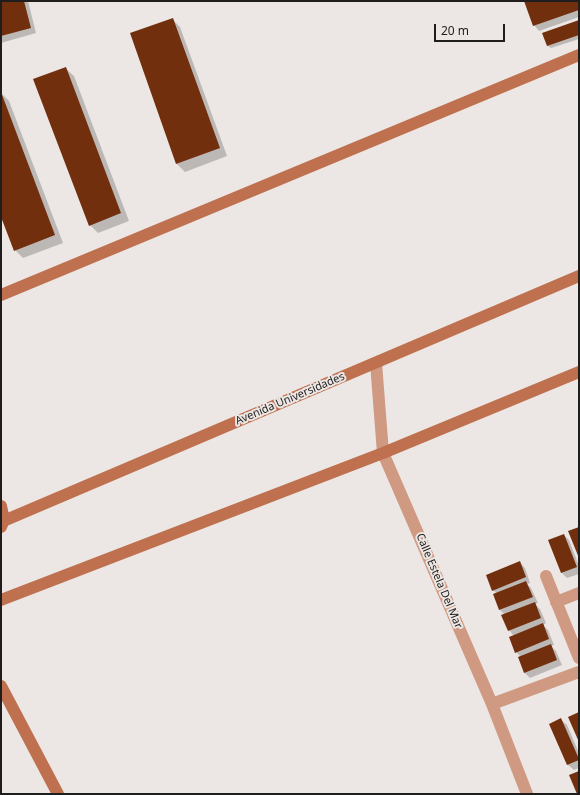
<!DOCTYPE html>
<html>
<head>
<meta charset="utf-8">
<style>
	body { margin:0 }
	#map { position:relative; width:580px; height:795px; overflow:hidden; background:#ece7e4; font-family:"Noto Sans",sans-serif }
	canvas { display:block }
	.frame { position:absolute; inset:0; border:2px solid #201e1d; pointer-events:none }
	.scale { position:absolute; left:434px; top:24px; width:71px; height:18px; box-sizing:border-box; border:2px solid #201e1d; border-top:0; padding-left:5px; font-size:12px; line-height:14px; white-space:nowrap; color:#201e1d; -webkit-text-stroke:3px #ece7e4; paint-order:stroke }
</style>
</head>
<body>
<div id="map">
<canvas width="580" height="795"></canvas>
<div class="frame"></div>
<div class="scale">20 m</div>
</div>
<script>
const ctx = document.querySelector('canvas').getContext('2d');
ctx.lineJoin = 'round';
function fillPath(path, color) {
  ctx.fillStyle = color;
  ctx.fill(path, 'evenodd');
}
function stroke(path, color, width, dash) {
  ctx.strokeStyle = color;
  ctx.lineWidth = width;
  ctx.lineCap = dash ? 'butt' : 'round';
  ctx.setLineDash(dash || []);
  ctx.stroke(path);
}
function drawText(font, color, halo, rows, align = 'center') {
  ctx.font = font + ' "Noto Sans",sans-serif';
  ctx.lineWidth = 4;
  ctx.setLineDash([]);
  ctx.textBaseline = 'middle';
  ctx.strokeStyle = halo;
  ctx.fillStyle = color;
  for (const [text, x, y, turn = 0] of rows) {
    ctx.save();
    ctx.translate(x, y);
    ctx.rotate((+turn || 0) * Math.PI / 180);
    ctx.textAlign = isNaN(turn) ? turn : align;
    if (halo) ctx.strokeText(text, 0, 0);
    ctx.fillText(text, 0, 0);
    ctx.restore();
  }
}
const shadow = new Path2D(`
	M1 1H28L36 33 1 43Z
	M525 1H579V17L539 31 534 25Z
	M172 19 180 27 227 156 185 172 177 164 131 34Z
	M579 21V39L551 48 548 46 544 33Z
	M65 68 74 76 129 221 98 233 90 225Z
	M1 93 9 101 63 243 23 258 15 250 1 214Z
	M564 535 569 540 579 566V574L567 578 562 573Z
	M519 562 525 568 530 583 527 584 531 588 538 603 535 604 540 609 546 623 543 625 548 630 554 645 551 646 556 651 562 665 530 678 525 673 519 658 521 657 516 652 514 636 509 630 505 615 500 610 494 595 497 594 493 590Z
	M561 720 567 725 579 753V768L574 770 568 765 551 724Z`);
const building = new Path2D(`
	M1 1H24L31 28 1 36Z
	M524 1H578L579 10 533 26Z
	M173 18 220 148 176 164 130 33Z
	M579 20V35L547 46 542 33Z
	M66 67 121 213 89 226 33 79Z
	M1 92 55 235 14 251 1 217Z
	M579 527V558L568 531Z
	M564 534 577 567 561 573 548 540Z
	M520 561 526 577 492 591 486 575Z
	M526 581 533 597 499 610 493 594Z
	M535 602 541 618 508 631 501 615Z
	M543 623 549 639 515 653 509 637Z
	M551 644 557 660 524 673 518 657Z
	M579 712V742L568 717Z
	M561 718 579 759V760L567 765 549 724Z
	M579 771V794H577L569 775Z`);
const street = new Path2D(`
	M376 363 383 453 492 704 527 794
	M546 576 579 658
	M556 602 579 593
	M492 704 579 672`);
const secondary = new Path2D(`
	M1 295 579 55
	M1 506 4 520 1 527
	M1 522 579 276
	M1 600 383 453 579 372
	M1 686 58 794`);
const streetNames = [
	["Avenida Universidades",290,399,-23],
	["Calle Estela Del Mar",439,581,67]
];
fillPath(shadow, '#0003');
fillPath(building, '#712f0d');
stroke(street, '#cf9982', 12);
stroke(secondary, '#bf704e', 12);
drawText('11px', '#201e1d', '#ece7e4', streetNames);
</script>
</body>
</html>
